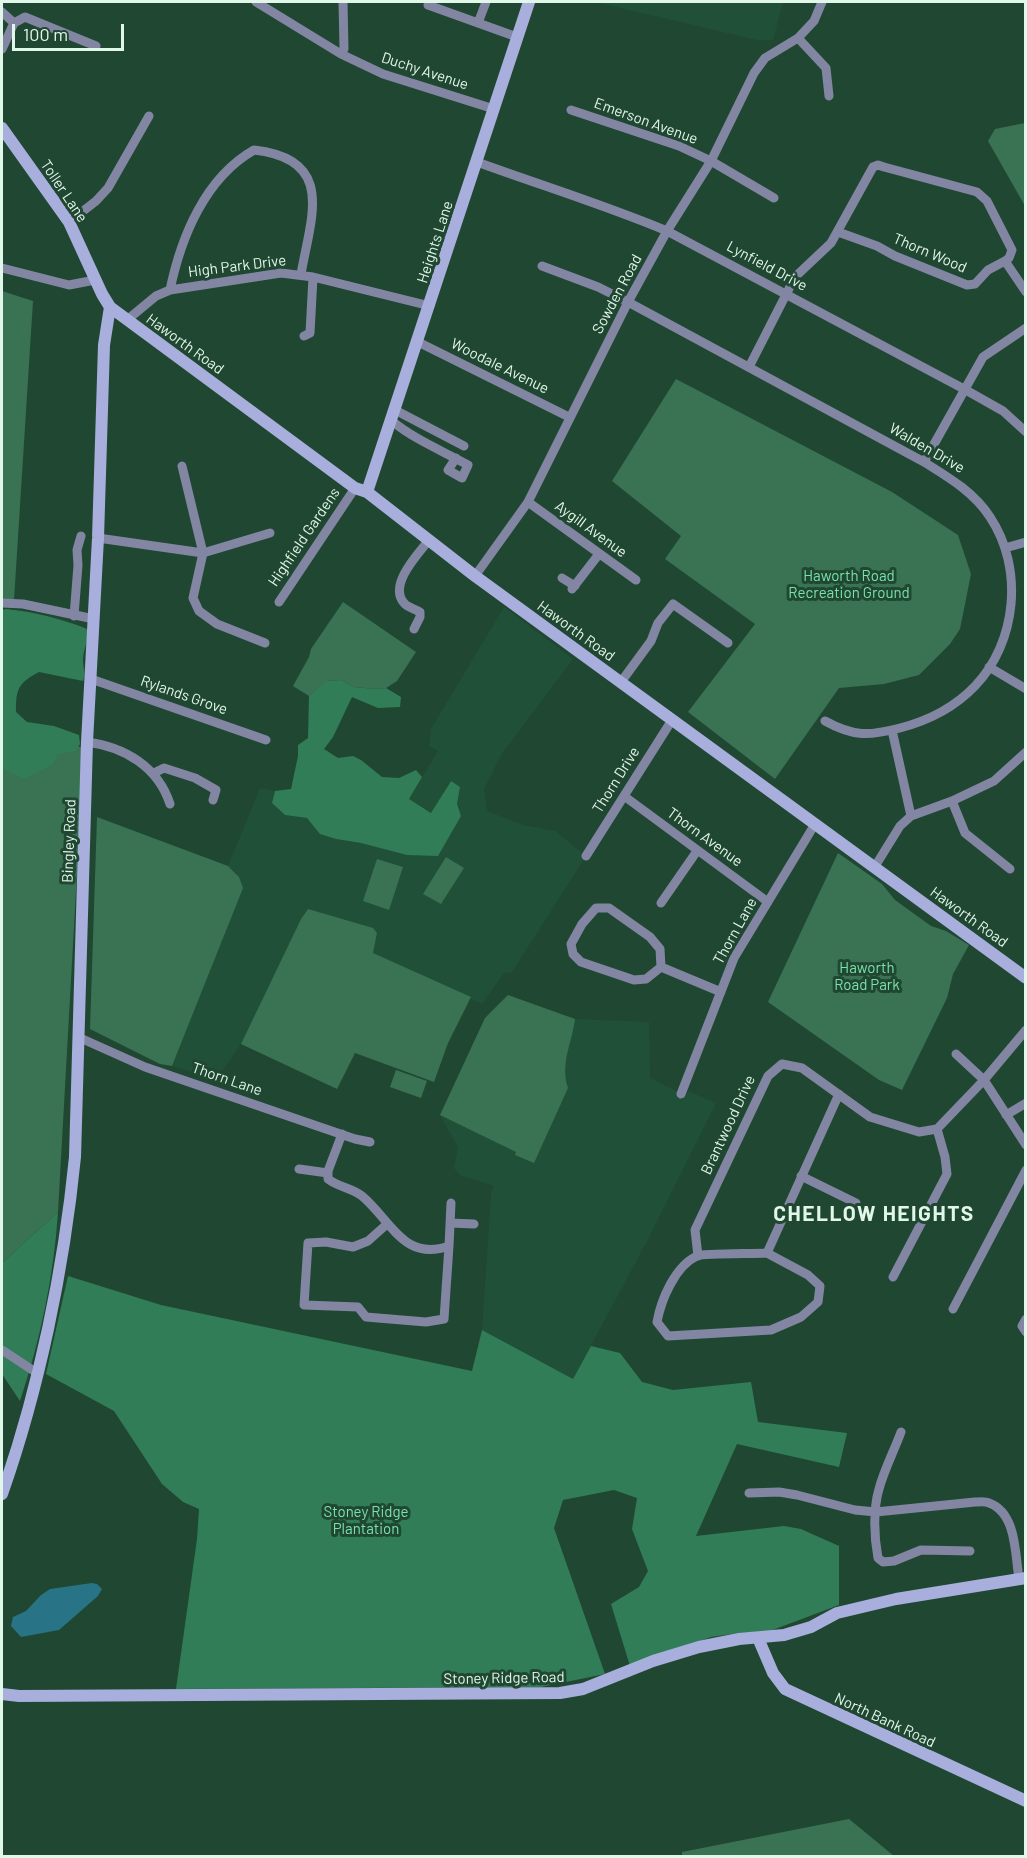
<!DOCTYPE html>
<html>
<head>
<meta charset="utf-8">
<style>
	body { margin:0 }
	#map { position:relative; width:1027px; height:1858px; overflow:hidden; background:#204732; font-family:Barlow,sans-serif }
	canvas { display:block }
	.frame { position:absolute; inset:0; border:3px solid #e1f7e9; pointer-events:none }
	.scale { position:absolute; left:12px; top:24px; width:112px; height:27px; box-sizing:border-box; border:3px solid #e1f7e9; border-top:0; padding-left:8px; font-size:18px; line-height:21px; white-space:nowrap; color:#e1f7e9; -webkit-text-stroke:4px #204732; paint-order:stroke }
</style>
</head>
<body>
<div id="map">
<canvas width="1027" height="1858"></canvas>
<div class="frame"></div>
<div class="scale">100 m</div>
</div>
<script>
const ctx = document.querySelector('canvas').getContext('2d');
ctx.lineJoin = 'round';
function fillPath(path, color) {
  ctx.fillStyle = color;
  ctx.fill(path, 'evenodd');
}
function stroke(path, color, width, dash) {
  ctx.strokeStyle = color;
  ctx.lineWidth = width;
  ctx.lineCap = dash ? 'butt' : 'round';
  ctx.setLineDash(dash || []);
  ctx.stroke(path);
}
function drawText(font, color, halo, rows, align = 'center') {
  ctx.font = font + ' Barlow,sans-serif';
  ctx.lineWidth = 6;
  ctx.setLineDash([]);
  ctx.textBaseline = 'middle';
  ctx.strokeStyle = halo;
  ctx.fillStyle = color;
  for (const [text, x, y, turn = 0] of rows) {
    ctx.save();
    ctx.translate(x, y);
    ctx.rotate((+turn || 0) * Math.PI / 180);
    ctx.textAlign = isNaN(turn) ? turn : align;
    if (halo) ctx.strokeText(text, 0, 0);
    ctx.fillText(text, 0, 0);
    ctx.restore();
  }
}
const built = new Path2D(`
	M595 2H783L773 40H757Z
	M504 607 573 659 501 755 484 789 487 811 523 825 555 831 586 856 512 972 504 973 482 1004 373 953 377 933 308 909 301 919 241 1044 221 1073 210 1070 201 1075 172 1066 221 943 239 877 228 866 260 788 275 791 272 803 285 815 307 818 336 839 361 843 457 804 460 787 450 781 432 813 409 799 438 751 429 746 431 729Z
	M508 995 575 1019 649 1022 650 1078 686 1096 688 1091 716 1103 646 1243 573 1379 482 1330 491 1195 494 1186 460 1175 454 1168 458 1147 440 1115 485 1018Z`);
const green = new Path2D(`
	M1025 123H1026L1025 206 988 141 995 129Z
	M2 291 33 301 14 600 2 599Z
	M676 379 892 492 958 535 971 574 960 629 950 644 919 675 884 684 839 688 775 779 688 712 755 624 665 559 681 536 612 481Z
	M343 602 416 652 397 681 386 688 376 689 354 687 341 680 327 681 309 696 293 686 309 657 311 649Z
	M2 727 84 748 58 1212 2 1263Z
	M97 817 228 866 239 877 243 888 172 1066 160 1064 90 1029Z
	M838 853 882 884 895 900 931 926 946 931 969 945 953 974 947 998 902 1090 879 1080 768 1002Z
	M446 857 464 868 441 904 423 894Z
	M377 859 403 867 389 910 363 901Z
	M308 909 373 928 377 933 373 953 471 997 448 1043 434 1082 355 1053 337 1089 241 1044 301 919Z
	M508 995 575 1019C572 1043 560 1064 568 1088L534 1163 515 1155 516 1152 440 1115 485 1018Z
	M396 1070 427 1081 421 1098 390 1087Z
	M849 1819 894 1856H682V1852Z`);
const forest = new Path2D(`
	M6 609C34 612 60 618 87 629 90 638 83 649 83 660 83 668 86 673 83 681L39 672C18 683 16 689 16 712L27 722 54 726 79 735 80 744 76 751 58 754 52 765 24 779 2 768V610Z
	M341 680 354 687 376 689 386 688 401 697 400 707 378 708 352 697 333 737 324 749 338 758 353 756 361 760 382 777 399 778 416 770 422 777 409 799 431 813 451 781 460 787 457 804 461 816 438 856 407 855 361 843 336 839 320 834 307 818 285 815 272 803 275 791 291 789 298 756V745L308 738 309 696 326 681Z
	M58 1212C54 1276 40 1341 20 1401L2 1374V1263Z
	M68 1276 161 1305 472 1371 482 1330 573 1379 591 1346 620 1353 642 1382 673 1390 751 1382 758 1422 847 1433 839 1467 737 1444 696 1536 784 1526 801 1529 839 1546V1605L770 1631 751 1634 739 1633 711 1637 630 1666 611 1604 639 1587 648 1571 632 1529 637 1498 614 1490 563 1500 554 1528 605 1674 541 1687 176 1689 197 1539 199 1509 183 1502 162 1484 114 1411 46 1374Z`);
const water = new Path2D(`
	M92 1583 97 1584 102 1589 98 1596 59 1630 21 1637 11 1626 13 1617 26 1611 41 1595 50 1589Z`);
const street = new Path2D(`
	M256 2 341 54 383 74 494 109
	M428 5 517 37
	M2 12 14 23
	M478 23 486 2
	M798 38 826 68 829 96
	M2 49 14 23 25 17 96 46
	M341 54 344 49 343 2
	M571 110 679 146 711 161 774 198
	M477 162C540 185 605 205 667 231L964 389 1003 411 1026 432
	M69 222 96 201 108 188 149 116
	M1005 261 1026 292
	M542 266 598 287 628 302 924 462C948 477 974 492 990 517 1024 568 1017 642 975 686 955 707 927 721 900 728 869 736 854 737 825 721
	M2 268 69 285 95 280
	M170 290C181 237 205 178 254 150 336 159 311 217 301 274
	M127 320 156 296 170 290 281 273 313 277 430 306
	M304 336 310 333 313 277
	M418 342 569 417
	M749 367 795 277 831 243 873 167 878 165 884 167 977 192 987 201 1012 250 1009 258 1005 261 988 270 975 284 967 285 895 256 877 246 838 232
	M395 410 464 446
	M392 421C415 440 443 451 468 465L462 478 448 470 456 458
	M924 462 983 357 1026 328
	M182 466 203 553 193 598 199 611 217 624 265 643
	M528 502 636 580
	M98 538 203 553 270 533
	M1005 548 1026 542
	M475 576 528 502 628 302 667 231 711 161 754 73 765 58 798 38 814 21 822 2
	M562 578 575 586
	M572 589 599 554
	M279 602 355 488
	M2 603 23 604 94 619
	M74 616 78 565 77 550 81 536
	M414 629 420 617V612C415 609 407 607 404 603 388 585 418 554 429 540
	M989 667 1026 689
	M91 679 266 740
	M621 682 651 641 658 623 673 604 728 643
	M892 730 911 816
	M87 742C125 747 158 767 170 804
	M154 773 164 768 195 778 216 790 213 800
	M624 796 768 902
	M952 801 965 833 1010 869
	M586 856 672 720
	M874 868 900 826 911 816 952 801 994 781 1026 752
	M661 903 697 851
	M661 967 660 949 650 937 609 908H596L582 924 571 944 573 954 581 962 634 980 646 979 661 967 721 992
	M78 1037 145 1067 355 1139 370 1142
	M956 1054 984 1080 1026 1145
	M681 1094 734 958 815 824
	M1006 1115 1026 1103
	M342 1134 328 1171V1179C338 1187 352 1188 362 1196 391 1220 403 1262 449 1246L451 1203
	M299 1169 328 1173
	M801 1176 856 1203
	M450 1223 474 1224
	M387 1224 368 1241 353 1247 326 1242 308 1243 304 1305 358 1307 366 1317 426 1322 444 1319 449 1246
	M767 1253 808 1275 820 1286 818 1302 801 1317 771 1330 668 1336 657 1322C661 1300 675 1266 697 1256 704 1253 755 1254 767 1253Z
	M767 1253 839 1094
	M698 1256 695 1230 768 1076 782 1064 802 1068 870 1117 919 1132 937 1129 984 1080 1026 1030
	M893 1277 947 1174 945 1157 937 1129
	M953 1309 1026 1170
	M1026 1319 1022 1326 1026 1332
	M2 1350 37 1373
	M901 1432C894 1451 884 1470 879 1489 873 1509 874 1537 878 1558L883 1562 894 1561 921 1550 970 1551
	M749 1493 779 1492 797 1495 855 1510 876 1512 975 1502C979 1502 985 1501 989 1503 1017 1513 1015 1555 1019 1579`);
const secondary = new Path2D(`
	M2 128 69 222 102 294 110 307 355 488 367 492 475 576 1026 978
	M367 492 529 2
	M2 1494C39 1389 64 1268 75 1157L87 742 98 538 104 345 110 307
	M758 1638 773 1673 785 1689 1026 1801
	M2 1694 19 1696 560 1693 583 1689 653 1661 699 1647 739 1639 784 1635 811 1627 837 1613 896 1599 1026 1578`);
const streetNames = [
	["Duchy Avenue",425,71,18],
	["Emerson Avenue",646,121,20],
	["Toller Lane",64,191,56],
	["Heights Lane",435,242,-72],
	["Thorn Wood",930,253,23],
	["High Park Drive",237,266,-7],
	["Lynfield Drive",767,266,28],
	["Sowden Road",617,294,-62],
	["Haworth Road",185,344,36],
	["Woodale Avenue",500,366,26],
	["Walden Drive",927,448,30],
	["Aygill Avenue",591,529,36],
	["Highfield Gardens",304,537,-56],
	["Haworth Road",576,631,36],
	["Rylands Grove",184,695,19],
	["Thorn Drive",616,780,-58],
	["Thorn Avenue",705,837,36],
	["Bingley Road",69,841,-88],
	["Haworth Road",969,917,36],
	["Thorn Lane",735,931,-61],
	["Thorn Lane",227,1079,19],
	["Brantwood Drive",728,1125,-65],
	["Stoney Ridge Road",504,1678,-1],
	["North Bank Road",885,1720,25]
];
const parkNames = [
	["Haworth Road",849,576],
	["Recreation Ground",849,593],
	["Haworth",867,968],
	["Road Park",867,985],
	["Stoney Ridge",366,1512],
	["Plantation",366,1529]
];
const districtNames = [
	["CHELLOW HEIGHTS",874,1214]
];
fillPath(built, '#205037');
fillPath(green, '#397354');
fillPath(forest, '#317d57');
fillPath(water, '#297386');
stroke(street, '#8286a3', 9);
stroke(secondary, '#a8afdc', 12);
drawText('15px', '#e1f7e9', '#204732', streetNames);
drawText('15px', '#7ae2aa', '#204732', parkNames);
ctx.letterSpacing = '1.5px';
drawText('bold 21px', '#e1f7e9', '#204732', districtNames);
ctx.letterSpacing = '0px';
</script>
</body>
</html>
